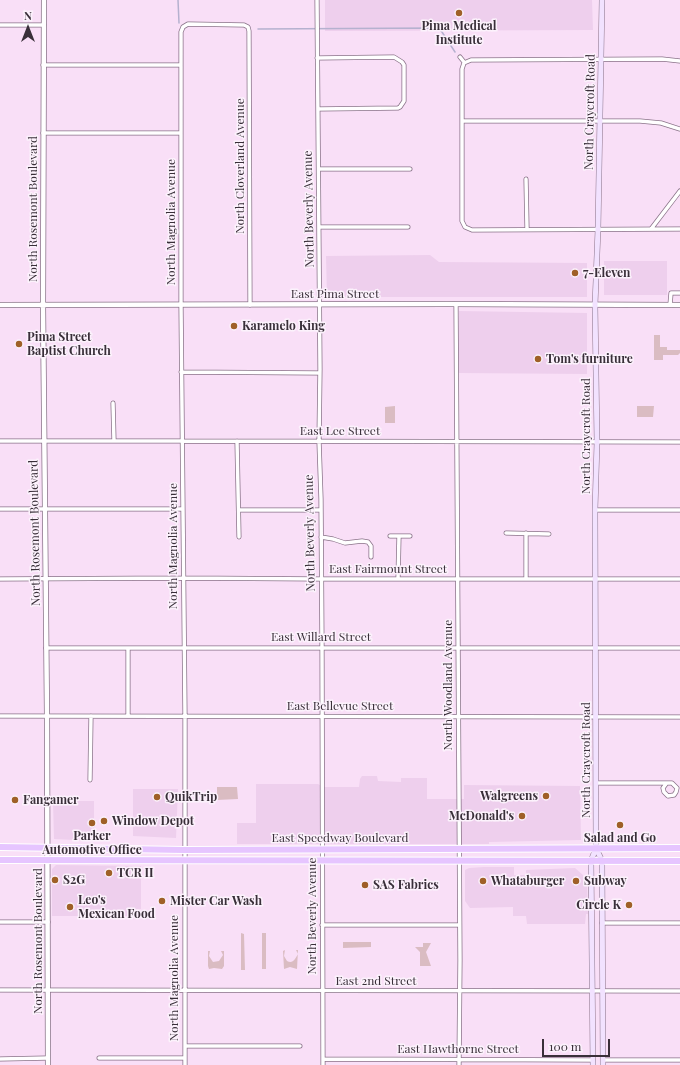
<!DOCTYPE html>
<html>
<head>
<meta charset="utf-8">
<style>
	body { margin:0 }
	#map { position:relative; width:680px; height:1065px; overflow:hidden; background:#f9dff7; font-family:"Playfair Display",serif }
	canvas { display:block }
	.north { position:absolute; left:8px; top:8px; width:40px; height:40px; -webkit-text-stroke:3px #fcf2fc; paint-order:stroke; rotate:0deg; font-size:11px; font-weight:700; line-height:16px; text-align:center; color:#392f39 }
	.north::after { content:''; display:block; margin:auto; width:14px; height:18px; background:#392f39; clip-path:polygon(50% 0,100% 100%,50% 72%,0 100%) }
	.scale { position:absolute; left:542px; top:1039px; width:68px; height:18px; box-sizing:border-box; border:2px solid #392f39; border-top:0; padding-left:5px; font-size:12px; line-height:14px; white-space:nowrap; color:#392f39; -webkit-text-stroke:3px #fcf2fc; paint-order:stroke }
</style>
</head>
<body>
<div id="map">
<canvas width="680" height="1065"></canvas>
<div class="north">N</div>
<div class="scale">100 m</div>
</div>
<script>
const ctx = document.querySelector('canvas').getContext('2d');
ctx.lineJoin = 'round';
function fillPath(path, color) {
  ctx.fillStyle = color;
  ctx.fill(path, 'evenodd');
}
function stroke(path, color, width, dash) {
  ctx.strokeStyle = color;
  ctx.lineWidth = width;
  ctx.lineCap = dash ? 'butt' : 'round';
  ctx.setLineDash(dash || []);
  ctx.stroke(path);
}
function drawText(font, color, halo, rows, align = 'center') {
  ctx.font = font + ' "Playfair Display",serif';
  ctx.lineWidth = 3;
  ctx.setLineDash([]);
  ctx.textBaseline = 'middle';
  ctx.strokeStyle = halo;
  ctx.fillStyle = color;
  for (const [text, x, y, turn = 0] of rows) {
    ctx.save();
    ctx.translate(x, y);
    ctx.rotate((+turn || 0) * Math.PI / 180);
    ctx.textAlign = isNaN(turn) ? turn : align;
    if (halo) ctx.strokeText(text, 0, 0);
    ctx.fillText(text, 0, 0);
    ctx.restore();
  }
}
const built = new Path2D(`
	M325 0H592L593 30 325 31Z
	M430 255 439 262 587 263V297H327L326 256Z
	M604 261H667V295H604Z
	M459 311 587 313V374L458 373Z
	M362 776H377L378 781 401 782V778H427V799H464V785L580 786 581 840 489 842V844H237V823H256V784H318L324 787H359L360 779Z
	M133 789H178L176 838 133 836Z
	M53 801H94V841L54 839Z
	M56 865 141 866V909H129V916H52V869Z
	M484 867H514V875H526V870L575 868 583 875V884H587L588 914H586L585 924H527L526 916H513V907L470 908 465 901V870L469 868Z`);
const green = new Path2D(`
	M654 335H660V347H667V350H680V353L678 355H663V360H654Z
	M395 406V423H385V407Z
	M637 406H654L653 417H637Z
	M217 787H237L238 799 217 800Z
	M241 933 244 934 245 970H241Z
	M262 933H266V969H262Z
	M343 942H371V947L343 948Z
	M423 943H431L426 952 431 966H420V952L415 947H423Z
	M285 950 284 956 287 961C293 964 295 959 298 954L296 950H298L297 969 290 967 284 969 283 951Z
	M208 951H210L209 956 213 962 219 961 223 955 221 951H224V966L222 969 214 968 209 969 208 966Z`);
const stream = new Path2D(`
	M178 0 179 23
	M258 29 437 28 442 32 455 52`);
const minor = new Path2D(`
	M317 0 320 369 319 441 321 499 322 647 323 1065
	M0 25H44
	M460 57 464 62
	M317 58 394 57 402 62 404 65V101L400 107 398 108 318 109
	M680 61 662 59 471 60 464 63 462 69V221L465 227 472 230 680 229
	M43 65H181
	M462 121H640L661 123 680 129
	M43 133H181
	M319 169H410
	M526 179 527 229
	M319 227H408
	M651 229 680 191
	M456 304 460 960 459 1065
	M670 305 671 293H680
	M181 372 320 373
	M113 403 114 441
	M0 441H183L680 442
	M237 441 239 537
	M0 509H183
	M239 510H320
	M595 510H680
	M506 533 549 534
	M526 533V579
	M390 536H410
	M321 537 333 539 345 543 362 541 368 542 371 546V557
	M0 579 183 578 320 579H680
	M398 579 399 536
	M46 648H680
	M128 715V648
	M0 716 680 717
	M90 780 91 716
	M596 783H672L677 788 676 792 674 795 668 796 664 792 663 788 666 784
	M0 922H48
	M602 923H680
	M322 925H459
	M0 990 680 991
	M185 1046H300
	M99 1058H185
	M0 1059 48 1058
	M323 1059 593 1060
	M603 1060H680
	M185 1065V716L181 305V32L183 27 188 24 244 25 248 27 249 31 250 305`);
const tertiary = new Path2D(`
	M44 0 43 305 47 716 48 1065
	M0 305 447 304 680 305`);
const secondary = new Path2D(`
	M596 848 602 861 603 1065
	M593 1065 591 861 596 848 595 510 597 442 595 305 598 229 602 0`);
const primary = new Path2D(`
	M0 847 184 850 680 848
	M0 860 680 861`);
const markers = [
	[459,13,4,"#9f6027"],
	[575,273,4,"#9f6027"],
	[234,326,4,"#9f6027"],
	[19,344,4,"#9f6027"],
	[538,359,4,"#9f6027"],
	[546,796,4,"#9f6027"],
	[157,797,4,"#9f6027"],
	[15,800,4,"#9f6027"],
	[522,816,4,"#9f6027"],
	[104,821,4,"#9f6027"],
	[92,823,4,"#9f6027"],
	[620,825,4,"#9f6027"],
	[109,873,4,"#9f6027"],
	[55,880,4,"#9f6027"],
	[483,881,4,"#9f6027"],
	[576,881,4,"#9f6027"],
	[365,885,4,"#9f6027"],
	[162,901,4,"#9f6027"],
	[629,905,4,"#9f6027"],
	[70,907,4,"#9f6027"]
];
const poiNames = [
	["Pima Medical",459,26,"center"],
	["Institute",459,40,"center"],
	["7-Eleven",583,273],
	["Karamelo King",242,326],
	["Pima Street",27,337],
	["Baptist Church",27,351],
	["Tom's furniture",546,359],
	["Walgreens",538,796,"right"],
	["QuikTrip",165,797],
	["Fangamer",23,800],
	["McDonald's",514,816,"right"],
	["Window Depot",112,821],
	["Parker",92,836,"center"],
	["Automotive Office",92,850,"center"],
	["Salad and Go",620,838,"center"],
	["TCR II",117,873],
	["S2G",63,880],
	["Whataburger",491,881],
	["Subway",584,881],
	["SAS Fabrics",373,885],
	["Leo's",78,900],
	["Mexican Food",78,914],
	["Mister Car Wash",170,901],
	["Circle K",621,905,"right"]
];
const streetNames = [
	["North Craycroft Road",590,112,-89],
	["North Cloverland Avenue",240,166,-90],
	["North Rosemont Boulevard",33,209,-90],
	["North Beverly Avenue",309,209,-91],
	["North Magnolia Avenue",171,222,-90],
	["East Pima Street",335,294],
	["East Lee Street",340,431],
	["North Craycroft Road",586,436,-90],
	["North Rosemont Boulevard",35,533,-91],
	["North Beverly Avenue",310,533,-91],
	["North Magnolia Avenue",173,546,-90],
	["East Fairmount Street",388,569],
	["East Willard Street",321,637],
	["North Woodland Avenue",448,685,-90],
	["East Bellevue Street",340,706],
	["North Craycroft Road",586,760,-90],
	["East Speedway Boulevard",340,838],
	["North Beverly Avenue",312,916,-90],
	["North Rosemont Boulevard",38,941,-90],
	["North Magnolia Avenue",174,978,-90],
	["East 2nd Street",376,981],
	["East Hawthorne Street",458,1049]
];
fillPath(built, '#eecfed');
fillPath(green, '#dabcc2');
stroke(stream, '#b5b1cf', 1.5);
stroke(minor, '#8a7389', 5);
stroke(tertiary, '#8a7389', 6);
stroke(secondary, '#8a7389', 6);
stroke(primary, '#fff', 8);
stroke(minor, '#fff', 3.5);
stroke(tertiary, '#fff', 4.5);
stroke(secondary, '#f2e2ff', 5);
stroke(primary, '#e6c5ff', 6);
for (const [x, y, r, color] of markers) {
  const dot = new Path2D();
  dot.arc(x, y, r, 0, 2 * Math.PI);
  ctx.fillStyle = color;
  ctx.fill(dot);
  stroke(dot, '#fcf2fc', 1.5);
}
drawText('bold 12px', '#392f39', '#fcf2fc', poiNames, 'left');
drawText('12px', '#392f39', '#fcf2fc', streetNames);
</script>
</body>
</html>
